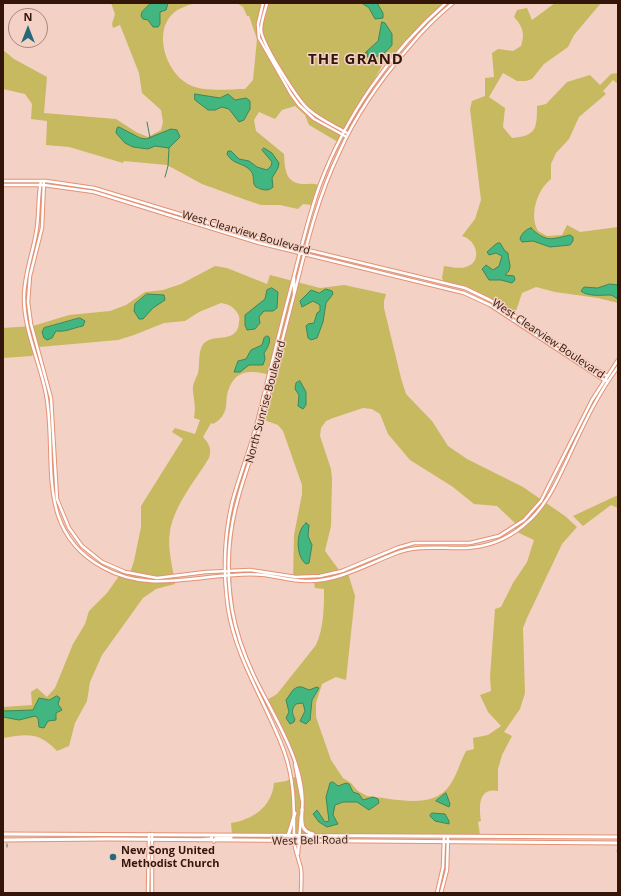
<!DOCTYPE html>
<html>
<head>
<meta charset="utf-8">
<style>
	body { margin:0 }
	#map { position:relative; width:621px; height:896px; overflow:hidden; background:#f4d1c5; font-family:"Open Sans",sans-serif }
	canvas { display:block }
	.frame { position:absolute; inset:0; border:4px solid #341509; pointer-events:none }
	.north { position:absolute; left:8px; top:8px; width:40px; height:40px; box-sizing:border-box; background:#f4d1c5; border:1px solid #a7867a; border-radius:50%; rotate:0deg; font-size:11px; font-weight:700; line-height:16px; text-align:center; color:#341509 }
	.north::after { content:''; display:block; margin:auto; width:14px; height:18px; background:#26697b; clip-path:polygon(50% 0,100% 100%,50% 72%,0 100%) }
</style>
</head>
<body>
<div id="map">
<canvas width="621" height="896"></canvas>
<div class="frame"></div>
<div class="north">N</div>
</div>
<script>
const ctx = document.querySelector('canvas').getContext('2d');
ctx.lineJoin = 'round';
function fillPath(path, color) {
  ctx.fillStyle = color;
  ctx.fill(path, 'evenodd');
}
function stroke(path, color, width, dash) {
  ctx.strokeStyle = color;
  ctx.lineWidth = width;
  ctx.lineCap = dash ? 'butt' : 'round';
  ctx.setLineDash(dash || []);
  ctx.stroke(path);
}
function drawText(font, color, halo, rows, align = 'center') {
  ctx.font = font + ' "Open Sans",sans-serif';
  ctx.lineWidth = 3;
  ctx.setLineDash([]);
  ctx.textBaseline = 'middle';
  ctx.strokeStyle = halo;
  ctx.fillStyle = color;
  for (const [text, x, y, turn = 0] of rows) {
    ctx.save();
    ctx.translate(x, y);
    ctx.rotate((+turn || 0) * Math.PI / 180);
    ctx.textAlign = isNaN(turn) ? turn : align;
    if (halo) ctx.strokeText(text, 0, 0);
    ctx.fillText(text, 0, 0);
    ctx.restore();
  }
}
const green = new Path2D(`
	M111 3H195C186 6 175 9 169 18 154 39 169 77 192 86 207 92 229 89 245 89L253 80 257 39 249 16H247L243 7 237 3H444L382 66 338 142 309 125 305 115 295 106 282 110 275 119 259 112 254 120 256 131 284 154C285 169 285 183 303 184 309 184 313 183 319 185L311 205 303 204 298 209 280 205H261L246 200 202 184 167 165 124 161 123 163 69 147 46 145 47 121 31 119 32 104 25 94 3 89V50L14 59 47 77 44 113 116 119 136 132 148 137 161 130 163 122 161 110 142 93 139 73 120 25 113 28 112 24 115 14Z
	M555 3H601L574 35 568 47 544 64 532 79 526 81H517L503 73 489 97 505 108 503 127 512 138C536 136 537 129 537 106L546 104 567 82 590 75 600 85 611 74 618 73V84L613 80 603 91 606 94 579 117 569 139 556 153 551 164V179C537 190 529 215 538 231L547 236 562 235 567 225 580 232 618 227V303L598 298 555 292 536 287 522 293 515 314 483 295 444 282 442 278 444 266C451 267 459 269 466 267 483 262 477 240 462 236L475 219 481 200 470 109 472 101 485 96V78L494 77 492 53 498 49 513 51 521 46C525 33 523 27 514 17L517 10 527 8 532 20Z
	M215 266 227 268 267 284 270 275 320 288 344 285 386 294 384 301V308L401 378 406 394 432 421 448 446 467 459 523 487 565 516 577 527 562 544 527 618 523 628 525 693 520 709 504 732 512 736 502 755 498 769V791C478 787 479 807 481 821L478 822 480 835 232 834 231 823C252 820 272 807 274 783L286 781 301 774 267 700 277 694 316 645C324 627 324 607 324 589L315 588 314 582 293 581 294 535 302 494V485L283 431 278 425 264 420 275 376C252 370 234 367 227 395 226 400 227 408 224 413 222 418 218 421 213 424L211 423 203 437C209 444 212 448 209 458 195 481 175 504 170 531 167 549 173 567 175 584L156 589 143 598 102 655 90 682 87 701 75 723 69 746 57 751C39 732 28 734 3 738V707L32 705 31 692 37 688 47 697 55 688 73 644 85 624 89 611 107 593 119 576 128 579 134 561 141 527V506L183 439 172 432 175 428 195 434 200 420 194 418C196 407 194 401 193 391 192 384 196 379 198 373 200 365 198 354 202 346 210 331 238 346 239 322 240 317 239 315 236 311 232 306 228 304 221 303L199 312 185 321 164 323 134 335 118 340 39 347 33 348 34 353 32 356 3 358V328L33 326 69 315 110 311 126 305 145 292 163 290 181 284ZM363 408 372 409 380 414 388 434 410 460 453 487 474 504 497 506 516 524 513 527 519 533 534 540 527 562 513 583 501 607 495 609 490 677 491 691 480 695 488 712 501 726 488 735 473 738 474 749 466 751C460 762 457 775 450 785 432 811 393 798 367 796L358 791 351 783 343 778 331 760 316 717V703L322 684 336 677 346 680 355 596 346 567 339 570 325 551 331 526 332 479 331 469 320 436 321 428 326 421 333 418Z
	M618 495V508L611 505 583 526 573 516Z`);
const water = new Path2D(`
	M151 3H168L166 10 160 12V24L158 27H153L148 20 143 19 141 16 142 12Z
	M362 3H377L383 13V18L375 19 369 8Z
	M382 22 385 23 392 34V45C386 53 377 59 367 57L368 53H365L378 41Z
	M195 94 220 98 228 94 235 100 246 98 250 101V109L244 120 239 122 229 109 222 107 215 110H208L195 100Z
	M119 127 140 138 146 139 171 129 177 130 180 137 169 148 155 146 148 149 133 147 125 143 116 133 117 128Z
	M264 148 272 153 279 163 278 168 272 178 273 187C269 192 260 190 255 186 252 181 255 176 251 171 243 162 233 165 227 154L228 151H231L239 159 249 161 257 167 267 170 271 166 272 162 262 150Z
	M531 228C546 243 552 239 570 235L573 237V241L570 245 550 247 533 241 522 242 520 239C521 234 526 229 531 228Z
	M500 243 505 251 508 253C508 262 514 268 505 275L514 276 515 280 512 283 501 280H489L482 269 486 265 493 270 499 266 502 256 496 253 489 255 487 252 496 244Z
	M610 284 618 285V299C615 298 613 295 610 295 602 295 588 297 581 291L584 287 597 288Z
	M272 288 278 292 277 308 273 311H264L259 317 260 323 255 329 247 330 245 325V315L265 299 267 290Z
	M326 289 332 291 333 294 326 303 323 322 317 338 311 340 308 338 306 326 308 324 314 323 317 313 320 311V305L313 301 302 307 300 301 311 290 319 293Z
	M147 294 164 295 165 300 153 308 143 319H139L134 311 135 304Z
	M80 318 85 321 83 326C72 328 68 332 56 331L52 338 47 340 44 338 42 332 44 328Z
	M267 336 269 337C271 342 267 349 264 353L265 359 263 365H249L240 372H234L238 361 246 359 251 350 262 345 264 338Z
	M300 381 306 392V405L303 409 298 406 299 395 295 389 296 383Z
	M306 523 309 525 308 536 312 545 309 563 306 564C296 557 295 531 306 523Z
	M298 687H302L309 690 317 687 319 688 312 700 310 720 306 724 300 721 305 711 303 703 296 704C291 709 292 714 295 719L294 722 290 724 286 718 289 712 286 700 293 690Z
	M57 696 60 698 58 704 62 710 56 713V720L48 721 44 728 39 727 38 718 35 716 19 720 3 717V711L33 710 39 698 49 700Z
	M333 782 338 786 346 783 349 784 353 792 359 794 363 800 373 797 378 799 379 803 369 810 357 802H343L335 805 333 815 338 824 327 827 319 822 313 814 317 810 325 822 329 821 326 797 330 783Z
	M446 793 450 804 449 807 436 801Z
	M432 813 445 814 449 821V824L435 821 430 816Z`);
const stream = new Path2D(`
	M147 122 150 138
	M165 177 168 166 169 148
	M7 844V847
	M617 851H618`);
const secondary = new Path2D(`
	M263 3 258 24 259 38 291 94 299 105 314 119 345 136
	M267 3C265 12 261 21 261 30 262 44 297 99 308 109 319 119 333 125 347 133
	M3 181H46L94 188 262 239 465 288 490 300 607 376
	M41 181C38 196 39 212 37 227 34 251 24 273 24 298 24 331 40 362 46 394 58 457 33 529 102 567 146 592 187 577 234 575 244 574 255 574 265 575 279 577 292 581 306 581 337 582 366 565 394 554 419 544 441 549 466 548 487 547 507 539 523 526 546 508 556 483 568 458 583 426 597 395 618 367
	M44 181 42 228 30 276 28 302 31 324 51 398 57 499 69 528 82 546 102 562 125 572 157 578 206 572 250 570 296 577 320 576 342 571 397 548 414 543H470L499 536 524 520 541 501 592 400 618 360
	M3 185H44L94 192 259 243 464 293 490 305 604 380 608 381
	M294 294V277
	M295 764 302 800
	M302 811C307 765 273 716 254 676 244 655 236 632 232 609 226 571 228 532 239 495 246 470 256 445 262 419 273 378 283 337 294 295 306 247 317 199 339 153 356 114 381 79 409 47 422 31 437 16 453 3
	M152 834V893
	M298 854 301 816
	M148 893 149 834
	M301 893C301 885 302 877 301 869 299 860 295 850 294 841 294 810 295 781 284 751 266 702 236 660 228 608 223 573 224 537 232 503 240 473 252 445 259 415 270 370 281 325 293 280 301 249 308 218 319 187 345 117 390 52 446 3
	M437 893 443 867 444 837
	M441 893 447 870 448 837`);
const primary = new Path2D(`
	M302 809C302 820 299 831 313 834
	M3 834 618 837
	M288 836 295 813
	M3 840 108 839 618 843
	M197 840 211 839 212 836
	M214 841 216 838 231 837`);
const markers = [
	[113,857,4,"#26697b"]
];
const streetNames = [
	["West Clearview Boulevard",246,233,16],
	["West Clearview Boulevard",548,339,34],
	["North Sunrise Boulevard",266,402,-75],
	["West Bell Road",310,841,-1]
];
const poiNames = [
	["New Song United",121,851],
	["Methodist Church",121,864]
];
const districtNames = [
	["THE GRAND",356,60]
];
fillPath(green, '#c7b960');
fillPath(water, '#41b681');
stroke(water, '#3d865d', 1);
stroke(stream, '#3d865d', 1);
stroke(secondary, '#e39275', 4.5);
stroke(primary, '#e39275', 5);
stroke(secondary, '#fff', 2.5);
stroke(primary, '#fff', 3);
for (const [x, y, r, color] of markers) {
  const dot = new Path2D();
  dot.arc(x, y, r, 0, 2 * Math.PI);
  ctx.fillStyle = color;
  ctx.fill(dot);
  stroke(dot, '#f4d1c5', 1.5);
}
drawText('11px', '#341509', '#f4d1c5', streetNames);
drawText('bold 11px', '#341509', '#f4d1c5', poiNames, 'left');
ctx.letterSpacing = '1px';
drawText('bold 15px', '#341509', '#f4d1c5', districtNames);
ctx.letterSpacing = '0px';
</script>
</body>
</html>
